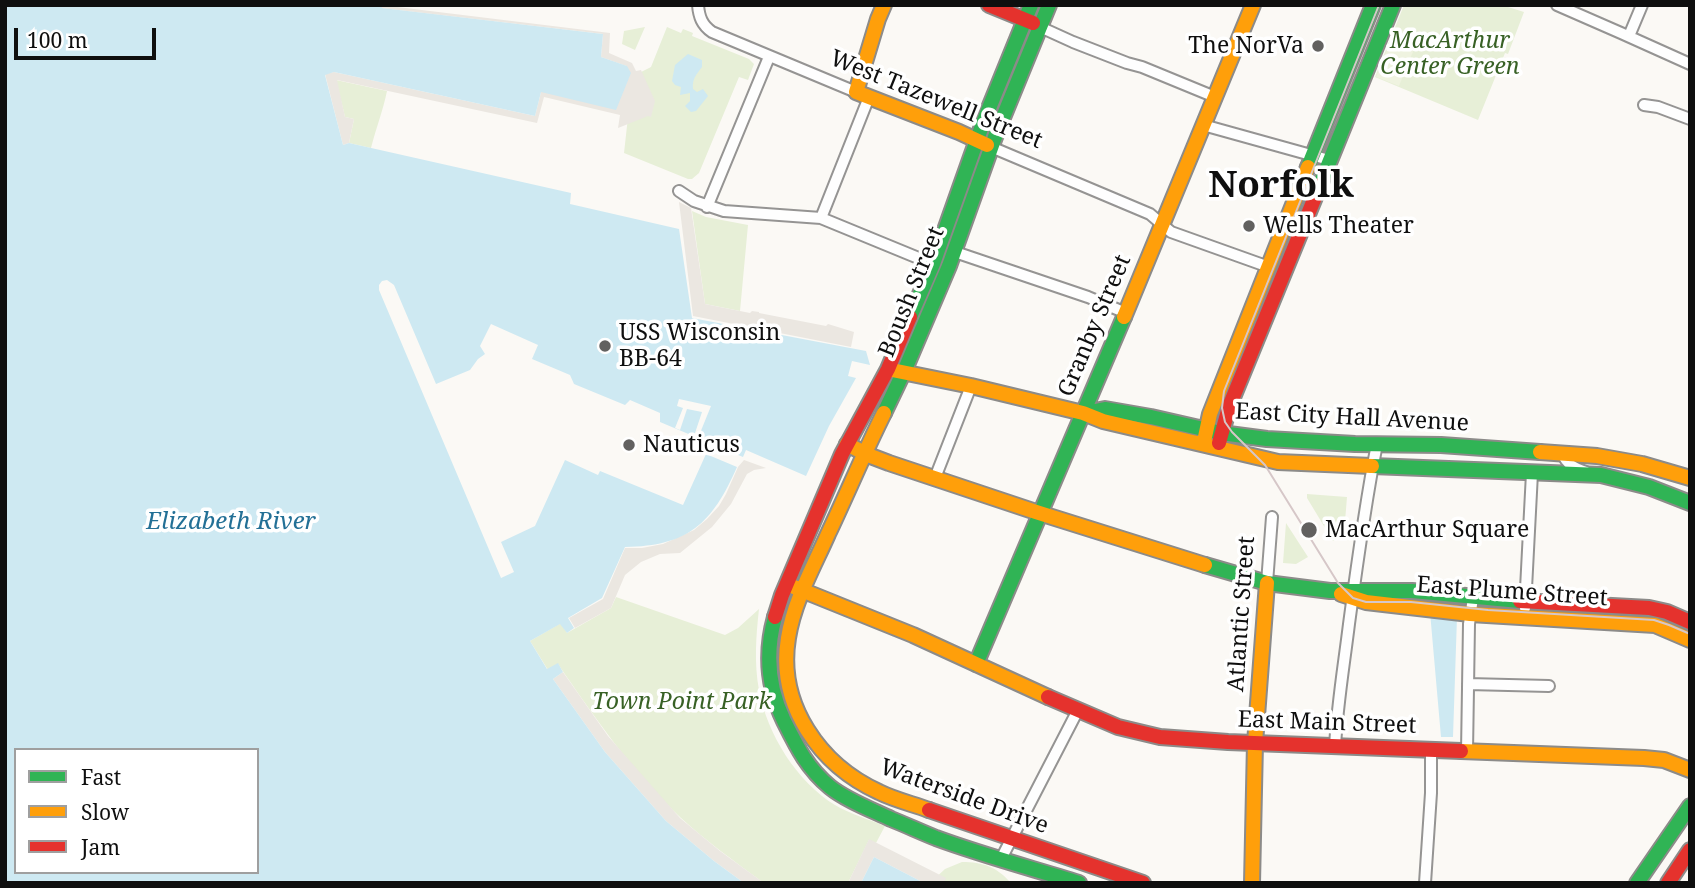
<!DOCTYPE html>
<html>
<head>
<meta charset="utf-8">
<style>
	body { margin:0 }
	#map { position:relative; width:1695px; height:888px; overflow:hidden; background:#fbf9f5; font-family:"Noto Serif",serif }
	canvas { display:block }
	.frame { position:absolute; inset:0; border:7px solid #0f0f0f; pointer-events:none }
	.legend { position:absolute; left:14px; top:748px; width:245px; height:126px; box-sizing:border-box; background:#fff; border:2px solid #9f9f9f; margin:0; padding:9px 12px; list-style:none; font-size:21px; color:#0f0f0f }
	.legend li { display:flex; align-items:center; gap:14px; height:35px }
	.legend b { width:35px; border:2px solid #9f9f9f }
	.scale { position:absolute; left:14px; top:28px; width:142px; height:32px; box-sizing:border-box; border:4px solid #0f0f0f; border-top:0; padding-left:9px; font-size:21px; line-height:24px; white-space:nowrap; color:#0f0f0f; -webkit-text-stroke:5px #fff; paint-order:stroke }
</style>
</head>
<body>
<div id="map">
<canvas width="1695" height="888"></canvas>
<div class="frame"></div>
<ul class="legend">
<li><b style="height:9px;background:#30b455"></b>Fast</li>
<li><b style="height:9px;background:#ff9f0a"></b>Slow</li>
<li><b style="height:9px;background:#e5322d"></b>Jam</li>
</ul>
<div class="scale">100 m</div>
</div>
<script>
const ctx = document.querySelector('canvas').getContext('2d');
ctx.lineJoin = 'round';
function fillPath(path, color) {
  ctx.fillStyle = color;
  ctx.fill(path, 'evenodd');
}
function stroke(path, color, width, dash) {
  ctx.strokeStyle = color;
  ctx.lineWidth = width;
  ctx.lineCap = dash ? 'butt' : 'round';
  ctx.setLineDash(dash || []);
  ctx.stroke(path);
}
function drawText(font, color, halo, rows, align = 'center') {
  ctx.font = font + ' "Noto Serif",serif';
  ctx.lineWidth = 7;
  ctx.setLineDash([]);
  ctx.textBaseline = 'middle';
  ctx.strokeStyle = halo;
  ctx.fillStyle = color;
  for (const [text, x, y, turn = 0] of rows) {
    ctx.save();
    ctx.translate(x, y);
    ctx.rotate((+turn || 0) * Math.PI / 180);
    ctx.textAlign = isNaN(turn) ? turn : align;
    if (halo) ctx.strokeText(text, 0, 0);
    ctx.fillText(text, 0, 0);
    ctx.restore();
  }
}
const green = new Path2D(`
	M1404 5H1508V7L1524 12 1508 54 1505 53 1478 120 1375 77Z
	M645 27 635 50 622 44 624 31Z
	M667 27 681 33 683 29 693 33 692 36 749 59 754 64 748 80 739 77 699 173 692 179H688L624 153 628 117 637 74 651 67Z
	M336 80 387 91C383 111 376 128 371 148L349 143 354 119 345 117Z
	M692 211 706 217 748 225 740 311 705 304Z
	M1307 494 1347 497 1344 534 1333 541 1307 498Z
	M1286 523 1308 557 1296 564 1283 563Z
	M616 597 725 635 738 628 759 609C756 636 754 663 759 690 767 734 797 782 835 805 850 814 868 819 885 826L876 843 869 840 848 883H764L761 881C734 861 706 841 681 818 633 773 595 718 558 664L548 670 530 641 561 623 567 633 611 608Z
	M962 862C983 862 997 867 1011 883H930L945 869Z`);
const pitch = new Path2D(`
	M1396 28 1419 37 1399 86 1376 77Z`);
const plaza = new Path2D(`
	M381 5 610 33 609 53 632 63 636 71 641 70 655 101 651 117 648 116 618 128 620 115 544 97 537 123 337 80 345 117 354 119 349 143 343 145 325 74 334 72 535 116 541 92 626 66 601 57 603 34 381 8Z
	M679 202 691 208 705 304 750 313 752 311 759 312V313L826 326 828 324 854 332 851 347 693 316Z
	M744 460 766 468 754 470 747 474 731 504 712 527 680 553 660 554 641 562 625 575 611 608 575 628 569 618 603 599 625 548H642L663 544 694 530 707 519 719 506 726 494 738 467Z
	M563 672 608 736 680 818 720 851 764 883H744L714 861 666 821 605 752 553 679Z
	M869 839 946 878 944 883H924L874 857 861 883H848Z`);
const water = new Path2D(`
	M5 5H381L382 8 603 34 601 57 627 66 631 73 616 110 541 92 535 116 334 72 325 75 343 145 349 143 571 193 570 204 679 229 692 318 866 351 870 365 852 361 848 376 856 378 829 426 806 476 746 450 743 457 660 422V413L630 400 625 405 574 384 570 375 532 359 538 345 491 324 480 346 485 354 478 359 470 370 436 384 394 285 387 280 382 281 379 285V290L501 578 514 572 501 542 535 526 565 460 598 475 600 471 683 505 706 454 737 467C712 524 688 546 625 547L602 598 568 618 574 628 567 633 560 624 530 641 547 669 558 663 563 672 553 679 605 752 666 821 714 861 744 883H5ZM16 750H257V872H16Z
	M688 54 702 60V67C696 75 692 79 693 89L697 92 703 89 708 96 696 111 691 112 685 106 690 101V93L680 95 681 87 675 85 672 81 675 65Z
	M1430 612 1457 617 1453 737H1441Z
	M874 857 924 883H861Z`);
const pier = new Path2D(`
	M679 399 711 406 698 438 694 436 702 412 687 409 680 430 675 428 683 408 677 406Z`);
const street = new Path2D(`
	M698 5C699 17 702 25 712 32L856 92
	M1557 5 1621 33 1690 64
	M1040 27 1073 42 1127 63 1142 67 1215 97
	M1629 36 1642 5
	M1644 105 1658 107 1690 119
	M1203 125 1329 160
	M991 147 1150 214 1171 232 1269 267
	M679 191 694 201 724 211 821 218 933 264
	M707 207 769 57
	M821 218 869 97
	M955 252 1088 297 1126 313
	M1562 453C1567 465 1575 468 1586 472
	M935 478 971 386
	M1267 583 1272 517
	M1525 608 1532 473
	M1468 684 1549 686
	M1335 747C1337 706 1344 665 1349 624 1357 564 1365 504 1377 444
	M1467 752 1469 624 1473 598
	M1001 859 1078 710
	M1425 883 1431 793V750`);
const fast = new Path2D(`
	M1308 167 1373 5
	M1320 185 1393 5
	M910 317 933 264 983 123 1031 5
	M884 413 906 367 949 266 995 137 1049 5
	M1085 413 1105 409 1151 417 1221 433 1267 439 1355 444 1441 445 1540 452
	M1372 466 1601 475 1649 487 1690 503
	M1205 565 1267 583 1330 591H1412L1520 601
	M775 617C765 653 768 688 784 721 797 747 807 768 830 787 846 800 872 810 891 819 906 825 921 832 936 838 982 855 1031 868 1079 883
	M976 664 1124 317
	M1637 883 1690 806`);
const slow = new Path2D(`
	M884 5 878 19 856 92 959 132 987 145
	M1124 317 1253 5
	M892 370 971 386 1083 413 1103 421 1278 462 1372 466
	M884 413C864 453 847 494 828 534 813 568 794 601 788 638 777 705 820 765 879 792 895 800 913 804 929 810
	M1205 437 1210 414 1308 167
	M847 444 868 455 889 463 1036 512 1205 565
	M1540 452 1597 456 1642 464 1690 478
	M794 587 913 635 1048 697
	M1341 594 1366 602 1470 614 1655 625 1690 640
	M1461 751 1644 758 1664 760 1690 770
	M1252 883 1255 743 1267 583`);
const jam = new Path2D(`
	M989 5 1033 23
	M1219 443 1229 407 1320 185
	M1520 601 1649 608 1667 612 1690 622
	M775 617 782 595 842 454 888 369 910 317
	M1048 697 1118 727 1160 737 1228 742 1461 751
	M929 810 1143 883
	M1668 883 1690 850`);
const tram = new Path2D(`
	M1379 5 1224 391 1222 408 1225 422 1232 432 1265 465 1338 583 1353 598 1366 602H1411L1488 610 1654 620 1669 625 1690 634`);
const markers = [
	[1318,46,7,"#626160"],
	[1249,226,7,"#626160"],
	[605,346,7,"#626160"],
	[629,445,7,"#626160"],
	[1309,530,9,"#626160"]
];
const parkNames = [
	["MacArthur",1450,41],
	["Center Green",1450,67],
	["Town Point Park",682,702]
];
const poiNames = [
	["The NorVa",1304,46,"right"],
	["Wells Theater",1263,226],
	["USS Wisconsin",619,333],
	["BB-64",619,359],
	["Nauticus",643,445],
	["MacArthur Square",1325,530]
];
const streetNames = [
	["West Tazewell Street",936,100,22],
	["Boush Street",912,292,-68],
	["Granby Street",1095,326,-67],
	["East City Hall Avenue",1352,418,3],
	["East Plume Street",1512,592,4],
	["Atlantic Street",1242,614,-86],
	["East Main Street",1327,723,2],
	["Waterside Drive",964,797,20]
];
const waterNames = [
	["Elizabeth River",231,522]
];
const townNames = [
	["Norfolk",1281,186]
];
fillPath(green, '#e7efd7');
fillPath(pitch, '#eff3e0');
fillPath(plaza, '#ebe7e1');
fillPath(water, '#cee9f2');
fillPath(pier, '#fbf9f5');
stroke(street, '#959493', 14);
stroke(fast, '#8c8b89', 18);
stroke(slow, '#8c8b89', 18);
stroke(jam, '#8c8b89', 18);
stroke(street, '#fefefe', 10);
stroke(fast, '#30b455', 14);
stroke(slow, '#ff9f0a', 14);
stroke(jam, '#e5322d', 14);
stroke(tram, '#d6c7c8', 2);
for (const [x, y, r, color] of markers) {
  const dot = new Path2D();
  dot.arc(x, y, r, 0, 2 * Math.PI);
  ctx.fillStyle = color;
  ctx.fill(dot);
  stroke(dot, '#fff', 2.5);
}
drawText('italic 23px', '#386125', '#fff', parkNames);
drawText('23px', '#0f0f0f', '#fff', poiNames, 'left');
drawText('23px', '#0f0f0f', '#fff', streetNames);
drawText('italic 24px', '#237096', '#fff', waterNames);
drawText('bold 37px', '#0f0f0f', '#fff', townNames);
</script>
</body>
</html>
